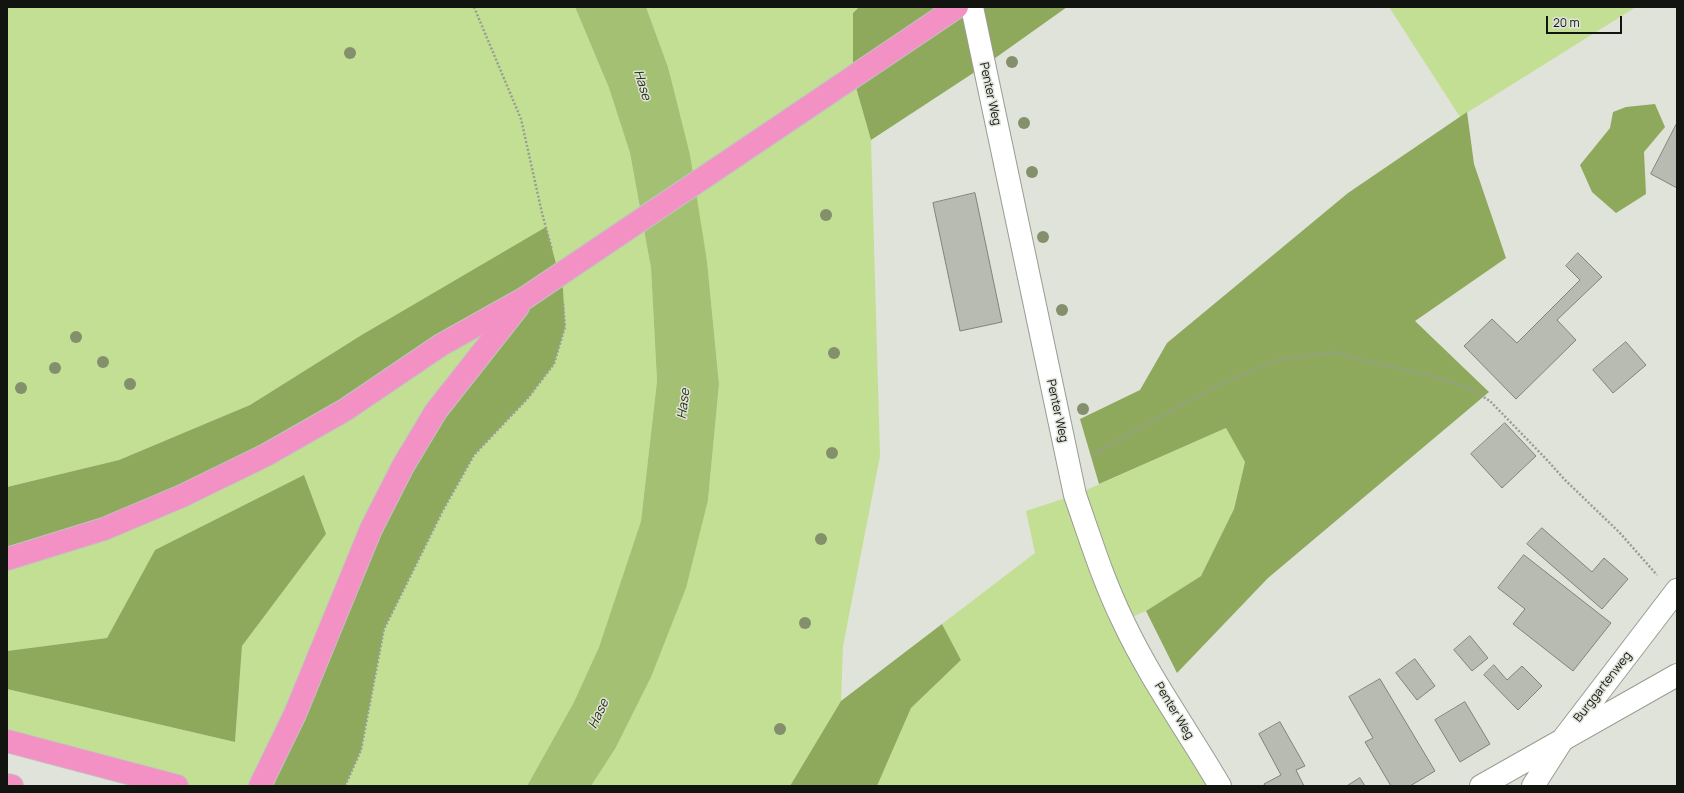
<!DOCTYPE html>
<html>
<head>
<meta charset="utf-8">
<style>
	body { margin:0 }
	#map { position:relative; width:1684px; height:793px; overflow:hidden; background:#dfe3d9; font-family:Manrope,sans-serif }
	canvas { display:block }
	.frame { position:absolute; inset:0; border:8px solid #121410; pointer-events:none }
	.scale { position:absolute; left:1546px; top:16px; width:76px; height:18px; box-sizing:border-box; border:2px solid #121410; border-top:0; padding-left:5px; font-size:12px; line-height:14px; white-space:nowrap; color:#121410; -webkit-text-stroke:3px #dfe3d9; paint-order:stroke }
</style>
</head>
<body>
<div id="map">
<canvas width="1684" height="793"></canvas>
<div class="frame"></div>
<div class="scale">20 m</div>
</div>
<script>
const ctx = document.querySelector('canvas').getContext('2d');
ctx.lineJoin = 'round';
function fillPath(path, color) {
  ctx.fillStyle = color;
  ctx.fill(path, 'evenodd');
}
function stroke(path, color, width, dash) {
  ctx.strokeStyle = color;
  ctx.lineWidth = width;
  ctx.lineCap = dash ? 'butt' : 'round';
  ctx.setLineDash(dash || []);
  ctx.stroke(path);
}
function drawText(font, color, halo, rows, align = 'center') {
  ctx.font = font + ' Manrope,sans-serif';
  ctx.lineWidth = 3;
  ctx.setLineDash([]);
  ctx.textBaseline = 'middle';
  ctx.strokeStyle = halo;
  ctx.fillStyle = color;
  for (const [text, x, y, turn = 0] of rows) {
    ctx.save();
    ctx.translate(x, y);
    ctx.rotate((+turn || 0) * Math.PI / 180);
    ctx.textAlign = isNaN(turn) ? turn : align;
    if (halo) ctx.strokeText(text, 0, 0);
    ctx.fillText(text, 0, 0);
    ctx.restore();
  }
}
const green = new Path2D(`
	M7 7H575L609 88 630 153 651 268 657 381 641 521 599 647 574 702 527 786H345L361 750 384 629 443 510 474 455 528 398 554 364 565 327 360 336 250 405 119 460 7 487Z
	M646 7H859L853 13V77L871 140 880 456 843 646 841 701 790 786H591L615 749 708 500 719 384 707 261 693 185 668 67Z
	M1389 7H1636L1460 117Z
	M525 298 260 786H177L7 741V689L235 742 242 646 326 534 155 550 107 638 7 651V559Z
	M1226 428 1245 462 1234 509 1201 576 1148 610 1123 621 1210 786H877L911 708 961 660 942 624 1035 553 1026 511 1075 495Z`);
const forest = new Path2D(`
	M859 7H1067L984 66 871 140 853 77V13Z
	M1655 104 1665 127 1644 152 1646 194 1616 213 1592 192 1580 165 1610 128 1613 112 1626 107Z
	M1467 112 1474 164 1506 258 1415 321 1489 392 1268 578 1177 673 1146 611 1201 576 1234 509 1245 462 1226 428 1099 484 1080 419 1140 390 1167 343 1348 193Z
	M546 227 563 289 565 327 554 364 528 398 474 455 443 510 384 629 361 750 345 786H261L403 466 524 300 266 455 7 559V487L119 460 250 405 360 336Z
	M304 475 326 534 242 646 235 742 7 689V651L107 638 155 550Z
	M942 624 961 660 911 708 877 786H790L841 701Z`);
const water = new Path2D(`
	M575 7H646L668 67 690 155 707 261 719 384 708 500 686 588 651 677 615 749 591 786H527L574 702 599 647 641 521 657 381 651 268 630 153 609 88Z`);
const building = new Path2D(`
	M1677 123V188L1651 174Z
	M975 193 1002 322 960 331 933 203Z
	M1578 253 1602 277 1557 320 1576 340 1516 399 1464 346 1492 319 1517 343 1580 280 1566 266Z
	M1626 342 1646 365 1613 393 1593 370Z
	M1505 423 1536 456 1502 488 1471 454Z
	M1542 528 1592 572 1604 558 1628 579 1602 609 1527 544Z
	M1524 555 1611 623 1573 671 1513 624 1525 609 1498 588Z
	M1470 636 1488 658 1472 671 1454 650Z
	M1415 659 1435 686 1417 700 1396 673Z
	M1494 665 1507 680 1522 666 1542 686 1518 710 1484 675Z
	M1380 679 1435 771 1410 786H1391L1365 742 1373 738 1349 697Z
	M1465 702 1490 744 1460 762 1435 720Z
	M1280 722 1305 766 1296 770 1304 786H1265L1264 784 1281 775 1259 734Z
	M1360 778 1365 786H1347Z`);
const path = new Path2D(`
	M474 7 521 119 542 213 552 250
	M1091 455 1220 384 1276 360 1334 352 1374 363 1428 375 1469 388 1490 401 1548 461 1564 479 1620 533 1657 575
	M345 786 361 750 384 629 443 510 474 455 528 398 554 364 565 327 563 302`);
const minor = new Path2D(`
	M972 7 1075 495C1090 538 1103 580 1123 621 1150 679 1188 731 1220 786
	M1481 786 1677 675
	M1533 786 1563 739 1677 590`);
const highway = new Path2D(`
	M853 77 957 7
	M7 559 104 529 182 496 266 455 345 410 441 345 525 298
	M7 741 177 786
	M7 785 12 786
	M260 786 295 714 371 529 403 466 436 411 518 307`);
const highwayBridge = new Path2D(`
	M525 298 853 77`);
const trees = [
	[350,53],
	[1012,62],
	[1024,123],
	[1032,172],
	[826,215],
	[1043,237],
	[1062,310],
	[76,337],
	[834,353],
	[103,362],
	[55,368],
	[130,384],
	[21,388],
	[1083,409],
	[832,453],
	[821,539],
	[805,623],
	[780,729]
];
const streetNames = [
	["Penter Weg",990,94,78],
	["Penter Weg",1057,411,78],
	["Burggartenweg",1603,687,-52],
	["Penter Weg",1174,711,59]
];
const waterNames = [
	["Hase",642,85,73],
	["Hase",684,404,-83],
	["Hase",599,714,-65]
];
fillPath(green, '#c3df94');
fillPath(forest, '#8ea95c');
fillPath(water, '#a4c072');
fillPath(building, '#b7bbb1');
stroke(building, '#80837a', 1);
stroke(minor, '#999c93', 24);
stroke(highway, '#c1c2c1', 24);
stroke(path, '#999c94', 2.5, [2, 2]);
stroke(minor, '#fff', 22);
stroke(highway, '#f491c4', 22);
stroke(highwayBridge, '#c1c2c1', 24, []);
stroke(highwayBridge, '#f491c4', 22);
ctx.fillStyle = '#848f6c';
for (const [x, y] of trees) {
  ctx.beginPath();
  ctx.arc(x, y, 6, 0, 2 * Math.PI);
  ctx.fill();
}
drawText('12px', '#121410', '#dfe3d9', streetNames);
drawText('italic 13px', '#293413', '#dfe3d9', waterNames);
</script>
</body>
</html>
